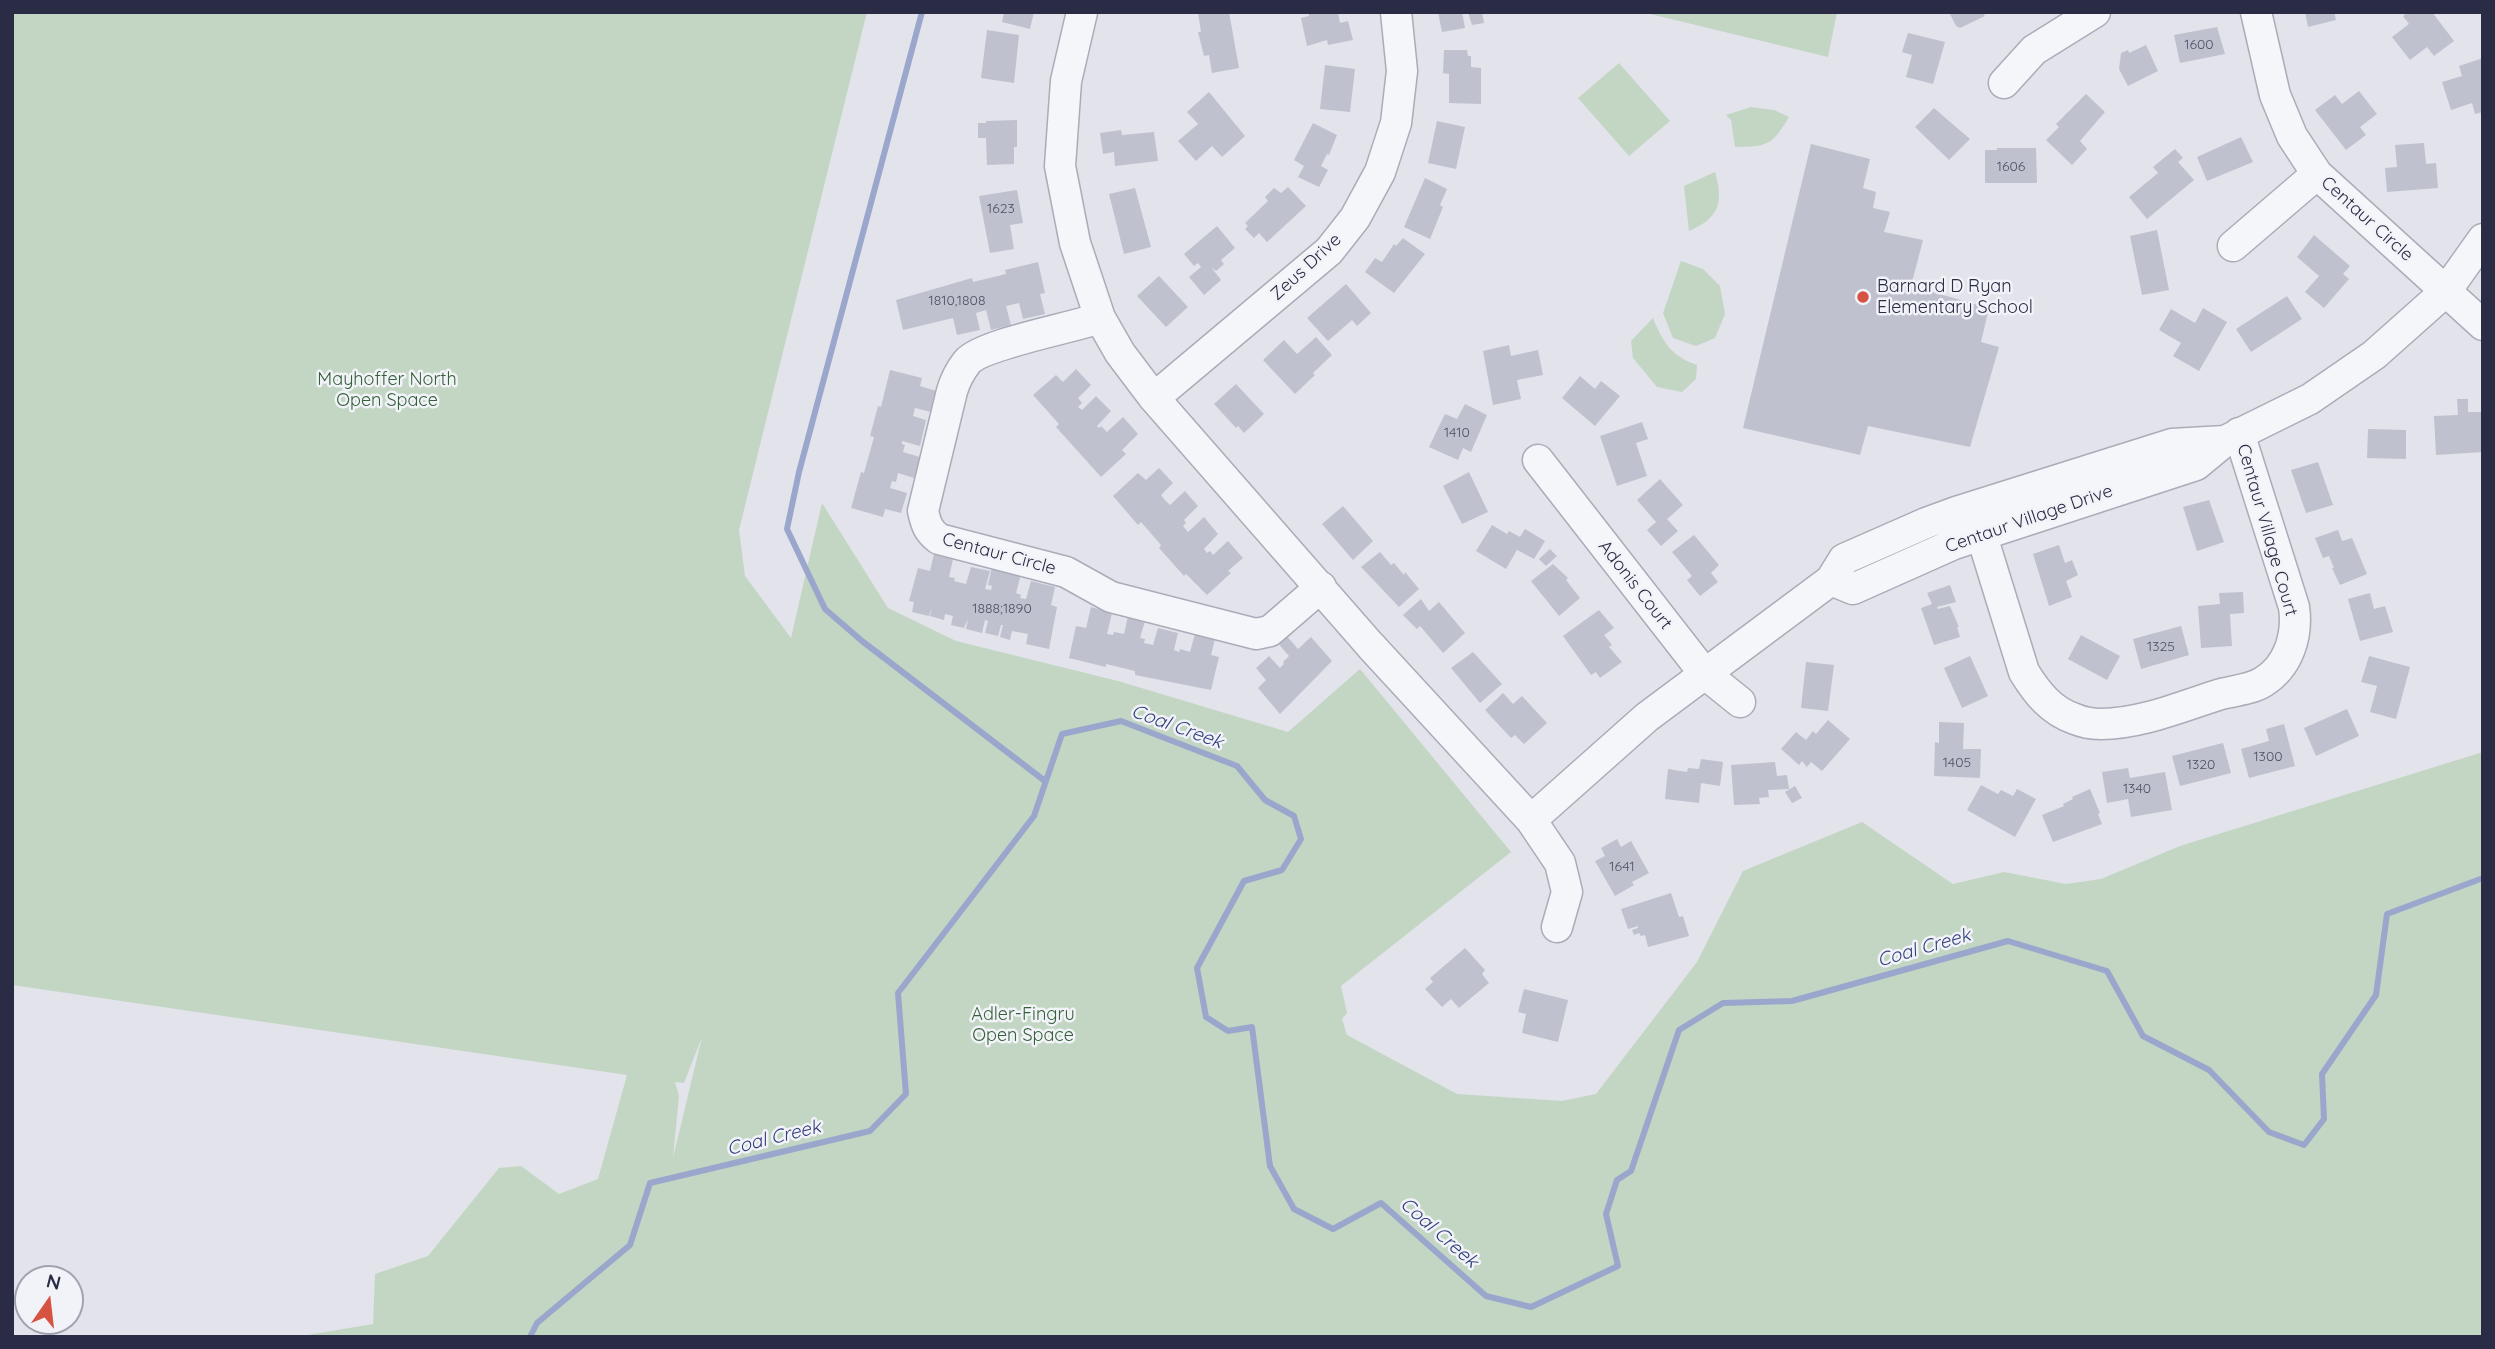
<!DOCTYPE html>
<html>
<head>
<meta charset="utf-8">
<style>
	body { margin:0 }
	#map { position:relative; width:2495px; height:1349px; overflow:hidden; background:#e2e3eb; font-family:Quicksand,sans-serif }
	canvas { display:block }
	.frame { position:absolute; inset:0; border:14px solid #292c44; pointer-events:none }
	.north { position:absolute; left:14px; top:1265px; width:70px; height:70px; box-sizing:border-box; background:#f2f3f8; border:2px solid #a2a3b0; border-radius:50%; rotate:14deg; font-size:19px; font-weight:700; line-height:28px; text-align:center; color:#292c44 }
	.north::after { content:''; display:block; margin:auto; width:24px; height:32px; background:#d65241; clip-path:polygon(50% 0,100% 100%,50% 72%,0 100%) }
</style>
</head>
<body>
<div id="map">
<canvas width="2495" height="1349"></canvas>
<div class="frame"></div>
<div class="north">N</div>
</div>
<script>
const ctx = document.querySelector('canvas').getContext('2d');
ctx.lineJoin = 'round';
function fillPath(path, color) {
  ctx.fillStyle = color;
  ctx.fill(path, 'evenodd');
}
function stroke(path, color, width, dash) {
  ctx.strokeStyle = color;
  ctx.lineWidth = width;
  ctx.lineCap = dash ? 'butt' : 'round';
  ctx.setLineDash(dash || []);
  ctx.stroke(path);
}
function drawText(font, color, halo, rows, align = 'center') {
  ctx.font = font + ' Quicksand,sans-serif';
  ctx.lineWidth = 5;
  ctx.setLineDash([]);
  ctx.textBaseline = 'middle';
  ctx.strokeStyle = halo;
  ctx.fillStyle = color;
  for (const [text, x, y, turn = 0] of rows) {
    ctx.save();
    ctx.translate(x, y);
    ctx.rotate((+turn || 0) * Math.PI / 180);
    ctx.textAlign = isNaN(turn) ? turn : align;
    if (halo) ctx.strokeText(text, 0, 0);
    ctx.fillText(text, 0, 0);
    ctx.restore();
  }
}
const green = new Path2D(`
	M12 12H867L739 530 745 576 791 638 822 503 888 608 956 641 1118 681 1288 732 1360 669 1511 852 1341 986 1347 1013 1342 1019 1347 1035 1457 1094 1562 1101 1596 1094 1697 962 1743 871 1862 822 1953 884 2004 872 2066 884 2101 879 2180 846 2483 752V1337H295L373 1324 375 1274 428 1256 499 1168 521 1166 559 1194 598 1179 627 1075 12 985ZM702 1037 673 1158 679 1096 675 1082 684 1083Z
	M1642 12H1837L1828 57Z
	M1619 63 1670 121 1629 156 1578 98Z
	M1751 107 1774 110 1789 117C1773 144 1768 147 1735 147L1731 120 1726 115Z
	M1715 172C1724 203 1719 218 1689 231L1684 186Z
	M1681 261 1703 269 1720 286 1725 314 1715 338 1696 346 1673 338 1663 313Z
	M1653 318C1663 342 1671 356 1697 365L1696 379 1682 392 1657 387 1633 358 1631 341Z`);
const stream = new Path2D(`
	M922 12 799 472 787 529 825 609 862 641 1045 781
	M530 1337 537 1323 630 1245 650 1183 870 1131 906 1094 898 993 1034 816 1062 734 1121 721 1237 766 1265 800 1294 816 1301 839 1282 870 1244 881 1197 968 1206 1017 1228 1031 1252 1027 1270 1166 1294 1209 1333 1229 1381 1203 1486 1296 1531 1307 1618 1266 1606 1214 1617 1180 1631 1171 1679 1030 1723 1003 1792 1001 2008 941 2107 971 2143 1036 2209 1070 2269 1132 2304 1145 2324 1119 2322 1074 2376 995 2387 914 2483 878`);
const building = new Path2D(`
	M1004 12H1034L1030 29 1002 22Z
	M1205 12H1229L1239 68 1212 73 1209 55 1204 56 1198 32H1201L1198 13Z
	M1308 12H1338L1340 23 1348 21 1353 40 1328 45 1327 40 1307 46 1301 18 1309 16Z
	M1438 12H1462L1465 28 1442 32Z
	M1468 12H1482L1484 23 1472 25Z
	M1949 12H1982L1985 16 1960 28 1956 26Z
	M2305 12H2334L2336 20 2308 27Z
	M2408 12H2432L2454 41 2434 56 2427 47 2410 60 2392 37 2409 24 2403 16Z
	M2217 27 2225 54 2180 63 2174 35Z
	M987 30 1019 35 1014 83 981 78Z
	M1908 33 1945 42 1933 84 1906 77 1912 55 1902 52Z
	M2146 45 2158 71 2128 86 2119 69 2121 53 2128 50 2129 53Z
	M1444 50H1467L1468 56H1471V67L1481 68V104L1449 103V74L1443 73Z
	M2483 58V112L2475 114 2472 103 2451 110 2442 82 2462 76 2459 66Z
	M1325 65 1355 69 1350 112 1320 109Z
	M2359 91 2377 114 2360 127 2366 135 2346 150 2315 110 2335 95 2342 104Z
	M1209 92 1245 136 1222 157 1212 146 1196 161 1178 141 1198 124 1187 112Z
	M2086 94 2105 112 2080 141 2087 149 2072 165 2046 140 2059 127 2056 124Z
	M1934 108 1970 139 1949 160 1915 127Z
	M1017 120V147H1014V164L987 165 986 138H978V123H986V121Z
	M1437 121 1465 127 1456 169 1428 163Z
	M1313 123 1337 135 1329 155 1327 154 1321 166 1328 170 1319 187 1298 177 1304 166 1294 160Z
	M1121 130 1122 135 1154 132 1158 161 1115 166 1114 152 1103 154 1100 133Z
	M2241 137 2253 162 2207 181 2197 157Z
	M2424 143 2426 164 2436 163 2438 188 2387 192 2385 168 2397 167 2395 145Z
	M1811 144 1870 159 1863 188 1876 192 1873 208 1890 212 1884 232 1923 240 1911 286 1989 308 1981 342 1999 347 1970 447 1868 426 1860 455 1743 428Z
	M1997 148H2036L2037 183H1985V150H1997Z
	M2175 149 2183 158 2178 162 2194 180 2147 219 2129 197 2158 173 2153 167Z
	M1425 178 1447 189 1440 205 1443 207 1430 239 1404 227Z
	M1288 187 1306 206 1267 242 1259 233 1254 238 1245 229 1248 226 1245 223 1268 201 1265 197 1274 188 1281 193Z
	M1135 188 1151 247 1124 254 1109 194Z
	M1017 190 1023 223 1010 225 1014 249 990 253 979 196Z
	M1217 226 1235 248 1221 260 1224 264 1216 271 1211 267 1221 280 1204 295 1189 277 1201 267 1198 263 1194 266 1184 254Z
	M2157 230 2169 290 2142 295 2130 236Z
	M2314 235 2350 266 2343 274 2349 279 2324 308 2305 292 2319 276 2297 257Z
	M1403 238 1425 254 1394 293 1365 272 1375 258 1382 262 1394 244 1396 246Z
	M1038 262 1045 293 1040 294 1045 314 1023 319 1019 303 1006 306 1011 325 991 330 986 310 976 313 980 330 957 335 953 318 903 330 896 300 972 278 973 282 1006 274 1005 270Z
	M1159 276 1188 307 1166 327 1137 296Z
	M1346 284 1371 313 1357 326 1352 320 1328 341 1307 318Z
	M2287 296 2302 319 2251 352 2236 329Z
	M2203 308 2227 322 2199 371 2173 356 2181 343 2159 330 2171 309 2195 323Z
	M1316 337 1332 355 1313 373 1315 375 1295 394 1263 360 1284 340 1297 354Z
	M1509 345 1511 356 1538 350 1543 375 1517 380 1521 399 1493 405 1483 351Z
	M1076 369 1091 385 1078 398 1082 403 1078 407 1082 410 1096 396 1111 411 1097 426 1099 428 1101 426 1107 432 1123 417 1138 434 1122 450 1126 454 1101 477 1056 427 1059 424 1033 395 1056 375 1063 382Z
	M890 370 922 378 920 386 936 391 931 412 915 408 913 416 926 420 920 446 902 441V444L905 445 903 452 920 457 914 478 898 473 896 482 892 481 890 488 907 493 901 513 885 509 883 517 851 508 861 472 864 473 874 437 870 436 878 406 881 407Z
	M1580 376 1595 389 1601 381 1620 396 1595 426 1562 398Z
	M1236 384 1264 414 1244 433 1238 426 1236 428 1214 404Z
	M2457 399H2468V412H2483V452L2436 455 2434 416 2458 415Z
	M1465 404 1487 415 1471 452 1463 448 1458 460 1429 447 1445 414 1457 419Z
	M1642 422 1648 439 1636 443 1647 476 1617 486 1600 436Z
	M2368 429 2406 430V459L2367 458Z
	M2318 462 2333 505 2306 513 2291 470Z
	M1159 468 1173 483 1161 495 1164 499 1170 505 1185 491 1198 506 1184 520 1186 523 1183 526 1188 532 1204 517 1218 534 1204 549 1207 553 1210 551 1213 555 1228 541 1243 558 1228 571 1231 573 1207 595 1186 574 1184 576 1159 548 1161 545 1141 522 1138 525 1113 496 1138 473 1146 480Z
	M1469 472 1488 512 1462 524 1443 486Z
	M1660 479 1683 505 1667 519 1678 531 1661 546 1647 530 1656 522 1637 500Z
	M2209 500 2224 542 2197 551 2183 507Z
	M1343 506 1373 541 1353 560 1322 524Z
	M1492 525 1507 534 1509 531 1520 537 1525 529 1545 541 1534 559 1517 550 1506 569 1476 551Z
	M2338 530 2342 541 2352 538 2367 574 2340 585 2332 568H2334L2329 556 2323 558 2315 538Z
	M1694 535 1719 565 1711 573 1718 582 1700 596 1687 580 1692 576 1672 552Z
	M2059 545 2065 563 2072 560 2078 575 2066 581 2072 597 2049 606 2033 554Z
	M1550 549 1557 556 1546 566 1539 559Z
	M1380 552 1391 565 1394 563 1404 575 1405 572 1419 589 1399 607 1361 567Z
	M934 554 953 559 949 577 955 578 954 581 966 584 971 567 990 571 985 589 991 590 992 586 988 585 992 567 1021 574 1016 593 1021 595 1020 598 1026 599 1031 581 1055 587 1051 605 1057 607 1049 649 1026 644 1028 634 1012 631 1010 640 1000 637 1003 625H1001L998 636 985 633 988 621 985 620 982 633 966 629 968 619 964 628 951 625 953 616 945 614 944 620 930 616 932 607 929 616 912 612 914 602 909 601 918 568 930 571Z
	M1553 564 1568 578 1566 580 1580 598 1559 616 1531 581Z
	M1950 585 1956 602 1937 607 1938 609 1950 606 1959 627H1957L1960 637 1934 645 1921 608 1932 604 1927 593Z
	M2243 592 2244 613 2230 614 2232 646 2201 648 2198 606 2220 604 2219 593Z
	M2370 593 2374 609 2385 606 2393 632 2360 641 2348 599Z
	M1421 599 1429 611 1439 602 1465 633 1443 653 1420 626 1417 629 1403 615Z
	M1091 607 1112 613 1107 634 1113 635 1114 632 1124 634 1128 616 1145 621 1140 638 1145 639 1144 643 1153 645 1158 628 1178 633 1174 650 1179 652 1180 649 1190 652 1195 634 1215 639 1211 655 1219 657 1211 690 1135 675V671L1106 664V667L1069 658 1076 626 1086 628Z
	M1599 610 1614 628 1604 635 1612 645 1609 647 1622 662 1600 678 1596 672 1591 675 1563 636Z
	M2181 626 2189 655 2141 669 2133 639Z
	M1285 634 1298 649 1311 637 1332 661 1280 714 1258 688 1266 680 1256 668 1269 656 1280 668 1284 664 1283 662 1289 656 1277 642Z
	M2081 635 2120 656 2107 680 2068 659Z
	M1473 652 1502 684 1480 703 1451 668Z
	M1970 656 1988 696 1962 708 1944 668Z
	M2369 656 2410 667 2396 719 2370 712 2377 686 2361 682Z
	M1806 662 1834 665 1828 711 1801 708Z
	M1503 693 1513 704 1522 696 1547 723 1524 744 1515 735 1511 738 1485 710Z
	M2347 709 2359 736 2316 756 2304 728Z
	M1828 720 1850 739 1822 771 1811 762 1807 767 1802 761 1799 765 1781 749 1796 732 1806 740 1813 731 1816 734Z
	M1939 722 1964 723 1963 749H1981L1980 778 1934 776 1935 742 1939 743Z
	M2284 724 2295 766 2249 778 2241 749 2269 741 2266 729Z
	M2223 743 2231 773 2180 786 2172 756Z
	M1701 759 1723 762 1720 786 1701 783 1699 803 1665 799 1668 769 1687 772 1688 768 1699 769Z
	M1775 762 1777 776 1787 775 1789 789 1768 790 1769 797 1759 798 1760 804 1734 805 1731 765Z
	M2128 768 2130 778 2165 772 2172 810 2131 817 2128 799 2107 803 2102 772Z
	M1981 785 1998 794 2001 790 2013 796 2017 789 2036 799 2015 837 1967 810Z
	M1795 786 1802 798 1792 803 1785 792Z
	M2090 789 2100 813 2098 814 2102 824 2053 842 2042 815 2064 806 2063 804 2073 799 2072 797Z
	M1617 839 1621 847 1631 841 1649 873 1632 882 1634 885 1615 896 1595 861 1605 856 1601 848Z
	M1671 893 1679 917 1683 916 1689 936 1648 947 1645 935 1641 936 1639 933 1634 935 1632 930 1638 928V926L1628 929 1621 909Z
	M1465 948 1485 970 1482 974 1489 983 1459 1008 1451 999 1442 1007 1425 989 1433 982 1430 978Z
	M1524 989 1568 1000 1558 1042 1522 1033 1526 1014 1518 1012Z`);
const minor = new Path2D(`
	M1082 12 1066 81 1060 166 1075 243 1100 318 1120 353 1154 398 1370 645 1531 820 1560 863 1567 892 1557 927
	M2256 12 2275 95 2292 136 2317 174 2483 325
	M2004 83 2034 50 2095 12
	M2233 246 2317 174
	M1100 318C1072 328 982 344 967 362 960 371 955 381 952 391L923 511C926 524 928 531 939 539L1066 572 1111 597 1256 634 1270 631 1321 587
	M1154 398 1329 251 1355 218 1380 172 1396 123 1402 71 1396 12
	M1538 460 1704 673 1740 702
	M1976 517 2024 672C2037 693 2051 711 2075 719 2082 722 2093 724 2101 724 2141 724 2183 706 2221 694 2234 691 2252 689 2263 682 2289 666 2298 635 2294 607L2239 433
	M1831 580 1853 589 1954 544 2196 465 2225 441 2310 399 2374 355 2446 291 2483 239
	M1531 820 1647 717 1831 580 1844 559 1926 523 1956 512 2172 444 2225 441`);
const markers = [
	[1863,297,7,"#d65241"]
];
const numberNames = [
	["1600",2199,45],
	["1606",2011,167],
	["1623",1001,209],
	["1810,1808",957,301],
	["1410",1457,433],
	["1888;1890",1002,609],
	["1325",2161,647],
	["1300",2268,757],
	["1405",1957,763],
	["1320",2201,765],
	["1340",2137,789],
	["1641",1622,867]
];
const streetNames = [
	["Centaur Circle",2367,219,42],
	["Zeus Drive",1306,267,-43],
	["Centaur Village Drive",2029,519,-19],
	["Centaur Village Court",2267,530,74],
	["Centaur Circle",999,554,15],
	["Adonis Court",1635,585,52]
];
const poiNames = [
	["Barnard D Ryan",1877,287],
	["Elementary School",1877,308]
];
const parkNames = [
	["Mayhoffer North",387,380],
	["Open Space",387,401],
	["Adler-Fingru",1023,1015],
	["Open Space",1023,1036]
];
const waterNames = [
	["Coal Creek",1177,727,20],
	["Coal Creek",1924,948,-16],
	["Coal Creek",774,1138,-14],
	["Coal Creek",1439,1233,41]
];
fillPath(green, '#c3d6c3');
stroke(stream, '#9ba6cd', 6);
fillPath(building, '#bfc1ce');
stroke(minor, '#aaacb9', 33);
stroke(minor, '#f5f6f9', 30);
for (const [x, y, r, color] of markers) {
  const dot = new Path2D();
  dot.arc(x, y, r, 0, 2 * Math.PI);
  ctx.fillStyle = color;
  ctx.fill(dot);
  stroke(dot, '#f2f3f8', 2.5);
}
drawText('14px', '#4e5166', null, numberNames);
drawText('18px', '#292c44', '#f2f3f8', streetNames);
drawText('18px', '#292c44', '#f2f3f8', poiNames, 'left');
drawText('18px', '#356139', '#f2f3f8', parkNames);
drawText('italic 19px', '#303e7b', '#f2f3f8', waterNames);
</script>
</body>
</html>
